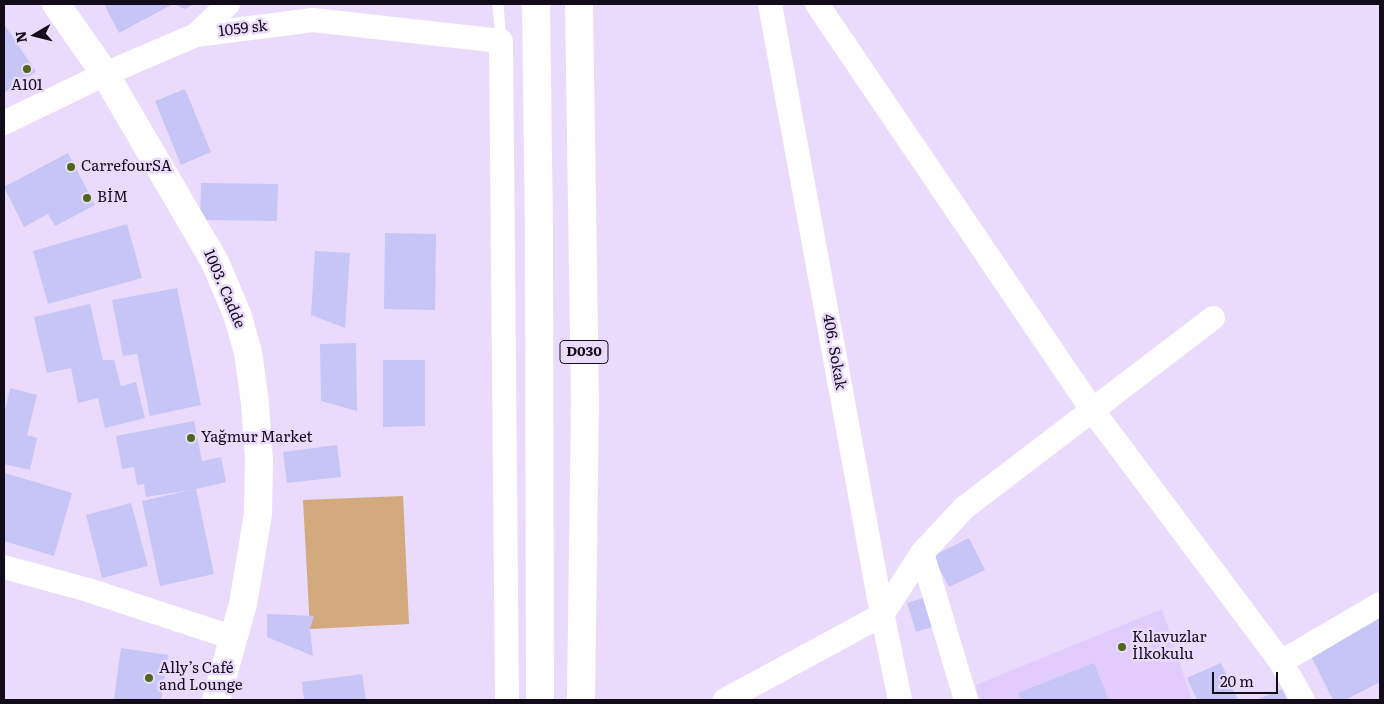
<!DOCTYPE html>
<html>
<head>
<meta charset="utf-8">
<style>
	body { margin:0 }
	#map { position:relative; width:1384px; height:704px; overflow:hidden; background:#eadbfc; font-family:Literata,serif }
	canvas { display:block }
	.frame { position:absolute; inset:0; border:5px solid #120b19; pointer-events:none }
	.north { position:absolute; left:10px; top:10px; width:50px; height:50px; -webkit-text-stroke:4px #eadbfc; paint-order:stroke; rotate:262deg; font-size:14px; font-weight:700; line-height:20px; text-align:center; color:#120b19 }
	.north::after { content:''; display:block; margin:auto; width:18px; height:22px; background:#120b19; clip-path:polygon(50% 0,100% 100%,50% 72%,0 100%) }
	.scale { position:absolute; left:1212px; top:672px; width:66px; height:22px; box-sizing:border-box; border:2px solid #120b19; border-top:0; padding-left:6px; font-size:15px; line-height:18px; white-space:nowrap; color:#120b19; -webkit-text-stroke:4px #eadbfc; paint-order:stroke }
</style>
</head>
<body>
<div id="map">
<canvas width="1384" height="704"></canvas>
<div class="frame"></div>
<div class="north">N</div>
<div class="scale">20 m</div>
</div>
<script>
const ctx = document.querySelector('canvas').getContext('2d');
ctx.lineJoin = 'round';
function fillPath(path, color) {
  ctx.fillStyle = color;
  ctx.fill(path, 'evenodd');
}
function stroke(path, color, width, dash) {
  ctx.strokeStyle = color;
  ctx.lineWidth = width;
  ctx.lineCap = dash ? 'butt' : 'round';
  ctx.setLineDash(dash || []);
  ctx.stroke(path);
}
function drawText(font, color, halo, rows, align = 'center') {
  ctx.font = font + ' Literata,serif';
  ctx.lineWidth = 5;
  ctx.setLineDash([]);
  ctx.textBaseline = 'middle';
  ctx.strokeStyle = halo;
  ctx.fillStyle = color;
  for (const [text, x, y, turn = 0] of rows) {
    ctx.save();
    ctx.translate(x, y);
    ctx.rotate((+turn || 0) * Math.PI / 180);
    ctx.textAlign = isNaN(turn) ? turn : align;
    if (halo) ctx.strokeText(text, 0, 0);
    ctx.fillText(text, 0, 0);
    ctx.restore();
  }
}
const built = new Path2D(`
	M1162 609 1192 700H980L976 685Z`);
const green = new Path2D(`
	M403 496 409 624 310 629 303 500Z`);
const building = new Path2D(`
	M104 4H173L119 33Z
	M173 4H194L185 9Z
	M4 24 36 72 4 93Z
	M185 89 211 152 181 165 155 101Z
	M68 153 95 205 55 226 48 214 24 227 4 187Z
	M201 183 278 184 277 221 200 220Z
	M127 224 142 278 48 304 33 251Z
	M385 233 436 234 435 310 384 309Z
	M315 251 350 253 345 328 311 315Z
	M177 288 201 405 150 416 137 354 123 356 112 300Z
	M90 304 103 360H114L121 386 136 382 145 418 105 428 98 398 78 403 71 368 47 373 34 317Z
	M356 343 357 411 321 401 320 344Z
	M383 360H425V426L383 427Z
	M10 388 37 395 27 435 37 438 30 470 4 464V415Z
	M194 421 202 461 221 457 226 482 196 489 214 574 160 586 142 501 191 490 146 497 144 484 137 485 134 467 122 469 116 436Z
	M337 445 341 477 287 483 283 452Z
	M5 473 72 493 54 556 4 541V478Z
	M131 503 148 566 102 578 86 515Z
	M969 538 985 570 949 587 933 556Z
	M933 595 942 624 916 632 907 603Z
	M267 614 314 616 310 629 313 656 267 637Z
	M1380 616V682L1345 700H1333L1309 652Z
	M121 648 168 655 161 700 114 699Z
	M1094 663 1109 700H1021L1018 693Z
	M1221 663 1238 700H1197L1187 678Z
	M362 674 366 700H304L302 682Z
	M1282 689 1287 700H1256Z`);
const service = new Path2D(`
	M498 4 501 41`);
const minor = new Path2D(`
	M770 4 879 598 900 700
	M817 4 1093 411 1281 662 1303 700
	M196 35 228 4
	M4 123 105 74 196 35 313 20 501 41 507 700
	M922 553 966 700
	M4 567 88 590 234 638
	M1281 662 1380 604
	M725 700 882 615 922 553 964 508 1213 318`);
const secondary = new Path2D(`
	M56 4 105 74 215 262 237 314 248 352 255 403 259 460 258 514 243 604 216 700`);
const trunk = new Path2D(`
	M536 4 539 233 540 700
	M579 4 585 402 581 700`);
const markers = [
	[27,69,5,"#4e6718"],
	[71,167,5,"#4e6718"],
	[87,198,5,"#4e6718"],
	[191,438,5,"#4e6718"],
	[1122,647,5,"#4e6718"],
	[149,678,5,"#4e6718"]
];
const shields = [
	[584,352,48]
];
const shieldNames = [
	["D030",584,352]
];
const streetNames = [
	["1059 sk",243,29,-7],
	["1003. Cadde",224,289,67],
	["406. Sokak",834,352,80]
];
const poiNames = [
	["A101",27,86,"center"],
	["CarrefourSA",81,167],
	["BİM",97,198],
	["Yağmur Market",201,438],
	["Kılavuzlar",1132,638],
	["İlkokulu",1132,655],
	["Ally’s Café",159,669],
	["and Lounge",159,686]
];
fillPath(built, '#e2ccfd');
fillPath(green, '#d3a97e');
fillPath(building, '#c6c5f5');
stroke(service, '#fff', 11);
stroke(minor, '#fff', 24);
stroke(secondary, '#fff', 28);
stroke(trunk, '#fff', 28);
for (const [x, y, r, color] of markers) {
  const dot = new Path2D();
  dot.arc(x, y, r, 0, 2 * Math.PI);
  ctx.fillStyle = color;
  ctx.fill(dot);
  stroke(dot, '#eadbfc', 2);
}
for (const [x, y, w] of shields) {
  const box = new Path2D();
  box.roundRect(x - w / 2, y - 11.5, w, 23, 4);
  ctx.fillStyle = '#eadbfc';
  ctx.fill(box);
  stroke(box, '#120b19', 1);
}
drawText('bold 14px', '#120b19', null, shieldNames);
drawText('15px', '#120b19', '#eadbfc', streetNames);
drawText('15px', '#120b19', '#eadbfc', poiNames, 'left');
</script>
</body>
</html>
